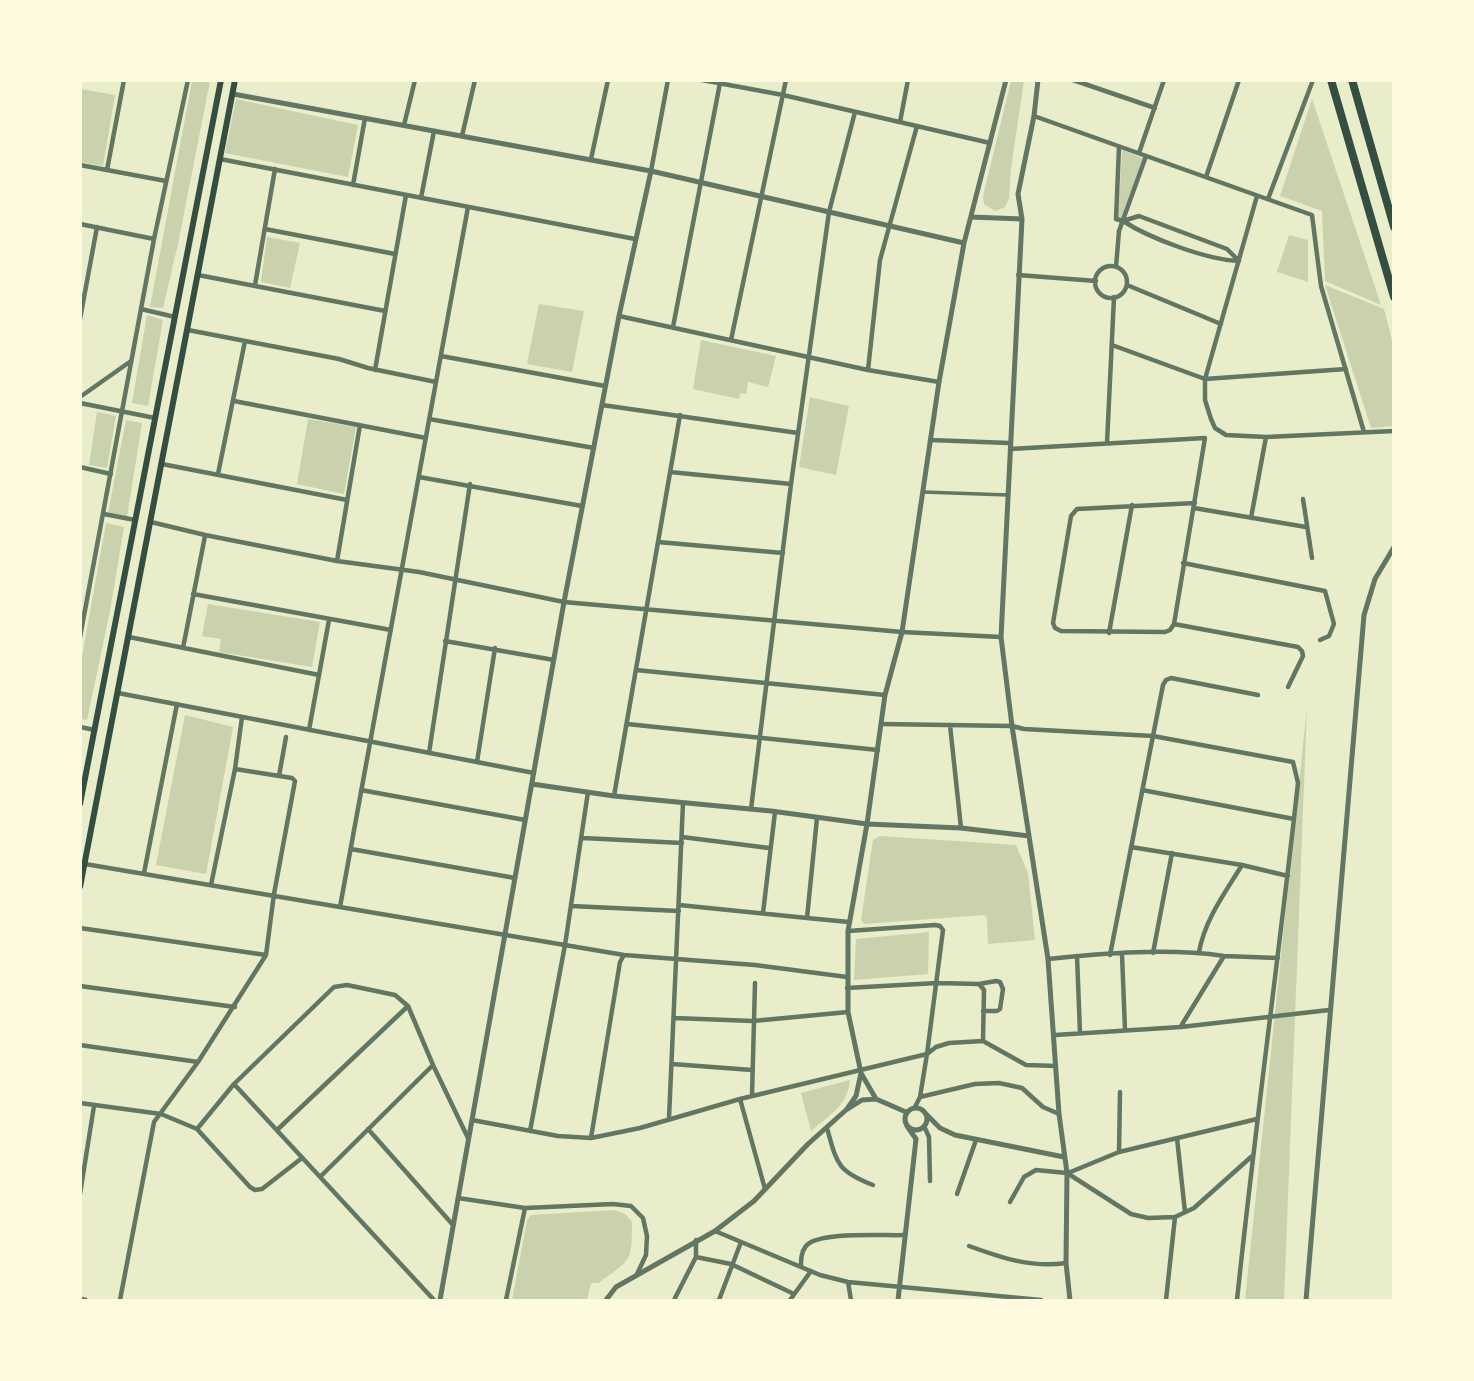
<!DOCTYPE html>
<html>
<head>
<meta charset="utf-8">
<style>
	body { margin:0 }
	#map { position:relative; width:1474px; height:1381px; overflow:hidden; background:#e9edc9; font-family:"Nunito Sans",sans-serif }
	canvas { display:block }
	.frame { position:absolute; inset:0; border:82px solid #fefae0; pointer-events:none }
</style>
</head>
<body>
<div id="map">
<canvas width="1474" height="1381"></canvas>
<div class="frame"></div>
</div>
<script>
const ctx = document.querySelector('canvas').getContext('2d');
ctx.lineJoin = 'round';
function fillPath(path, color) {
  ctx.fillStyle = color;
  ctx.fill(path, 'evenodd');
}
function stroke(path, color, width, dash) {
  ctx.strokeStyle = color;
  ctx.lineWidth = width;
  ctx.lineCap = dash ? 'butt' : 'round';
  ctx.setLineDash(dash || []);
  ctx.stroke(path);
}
const green = new Path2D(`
	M192 81H210L178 244 163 308 150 307Z
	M1011 81H1024L1011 168 1009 199 1005 207 995 211 984 204 983 196Z
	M81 89 115 95 103 166 81 162Z
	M236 99 358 125 348 177 225 153Z
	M1312 99 1381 305 1325 281 1322 211 1280 196Z
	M1122 150 1143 158 1121 219 1118 218Z
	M1289 235 1308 240V282L1277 272Z
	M267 237 300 243 290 288 261 282Z
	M1325 285 1384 309 1393 344V426L1371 428Z
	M539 304 584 311 572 372 527 364Z
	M147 315 163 320 148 406 132 403Z
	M701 340 776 356 768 387 748 382 746 394 740 393 739 399 693 389Z
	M810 397 849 406 836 475 799 467Z
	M97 412 116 416 107 468 89 465Z
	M308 419 356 427 344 494 297 484Z
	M126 420 142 423 127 517 108 513Z
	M106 523 124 527 110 611 87 720 81 719V662Z
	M208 604 320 622 312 667 219 652 221 639 202 636Z
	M1307 707 1284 1300H1245Z
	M185 715 233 727 206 874 156 865Z
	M880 836 1016 845 1028 873 1035 940 988 944 987 918 984 915 864 924 861 920 873 840Z
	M929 932 928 974 854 980 856 939Z
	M850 1080C848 1105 829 1116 811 1131L801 1093Z
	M615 1210 625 1214 632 1222C632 1264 631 1258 599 1283H591L587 1300H512L527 1220 531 1215Z`);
const pedestrian = new Path2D(`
	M923 492 1008 495`);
const minor = new Path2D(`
	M702 80 783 95 990 143
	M1073 80 1155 108
	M1034 116 1312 215 1321 286 1364 432
	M900 122 908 80
	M404 125 415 80
	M462 136 475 80
	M1119 147 1116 219 1123 221
	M1139 153 1164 80
	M220 159 635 239
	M591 159 608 80
	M80 165 166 181
	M107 170 124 80
	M651 171 668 80
	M1206 177 1239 80
	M353 185 365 118
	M1257 196 1205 379V400L1211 419 1215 428 1226 435 1266 437 1394 431
	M421 198 434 131
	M1268 199 1313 80
	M1139 216 1227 249 1239 261C1207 260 1149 238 1123 221Z
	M80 224 154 239
	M265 229 395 254
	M1095 282a16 16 0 1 1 32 0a16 16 0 1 1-32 0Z
	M1116 267 1119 231 1146 156
	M198 275 385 311
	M1018 275 1096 281
	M255 285 275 169
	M1127 285 1221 324
	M141 309 175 317
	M619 316 868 370 939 382
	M80 319 97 227
	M673 327 720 83
	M188 330 339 359 368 368 436 382
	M731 340 786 80
	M1112 345 1205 379 1346 369
	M441 356 605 386
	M375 370 406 195
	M868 370 880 260 917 126
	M80 397 131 361
	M234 401 426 438
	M80 403 155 418
	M602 405 798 433
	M429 419 594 448
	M930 440 1009 443
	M1107 443 1114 297
	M1010 449 1205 438 1174 624 1170 630 1165 632 1061 631 1055 628 1053 623 1071 516 1077 509 1195 503
	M162 464 347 500
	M80 467 111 474
	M670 472 791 484
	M218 474 245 341
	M419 477 582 506
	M1303 499 1312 558
	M1194 508 1306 527
	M104 514 135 520
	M1251 518 1266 437
	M151 522 205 535 337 561 419 572 564 602 902 632 1001 637
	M658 542 783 553
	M337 561 360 425
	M1183 563 1325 591 1334 624 1329 636 1320 640
	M193 594 391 630
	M1174 624 1298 647 1302 651 1303 656 1288 687
	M1109 633 1132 505
	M80 637 154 239 188 80
	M129 637 319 675
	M445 641 554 660
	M183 648 205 536
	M636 670 885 695
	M118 693 534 773
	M627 724 878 750
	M881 724 1012 726 1024 729 1153 736 1293 762 1298 783C1279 955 1255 1128 1237 1300
	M950 725 961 828
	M80 727 95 730
	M309 730 329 620
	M429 753 470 484
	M477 762 495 648
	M279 776 286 737
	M361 790 525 820
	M1142 790 1294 819
	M614 796 680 415
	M751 809 791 484 829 212 855 112
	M682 837 769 848
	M583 838 682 843
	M1131 847 1242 865 1288 876
	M351 849 515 878
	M85 864 624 955 755 965 847 977
	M144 873 177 704
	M211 885 235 769 242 717
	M679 905 807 918 817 818
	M571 906 679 911
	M340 907 468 207
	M763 913 775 812
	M807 918 849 922
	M80 928 266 955
	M848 931 935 925 940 926 943 930 927 1054 920 1097 915 1107
	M1199 952C1205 919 1225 893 1242 865
	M1153 953 1172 853
	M1122 954 1125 1030
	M1110 955 1163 685 1166 680 1171 678 1258 695
	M1077 956 1080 1033
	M1224 956 1278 958
	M1048 959C1104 953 1169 948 1224 956L1181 1026
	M979 984 996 981 1000 982 1003 989 1000 1009 997 1011H983
	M80 986 235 1007
	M847 988 937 983 979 984 984 990 983 1041
	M674 1018 753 1021 848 1012
	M1055 1035 1181 1027 1329 1010
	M80 1045 198 1062
	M672 1064 752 1070
	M234 1084 434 1300
	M752 1096 755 983
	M920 1097 975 1084 999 1083 1022 1088 1043 1107 1059 1114
	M740 1099 765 1189
	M80 1103 161 1114 197 1129 250 1187 255 1190 262 1189 302 1158
	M669 1118 683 803
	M472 1120 558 1136 591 1138 640 1128 740 1099 927 1054 936 1047 949 1043 983 1041 1026 1065 1056 1066
	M924 1126 929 1137 930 1181
	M827 1128C837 1164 837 1171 873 1185
	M197 1129 234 1084 334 987 347 985 395 995 408 1006 433 1065 468 1138
	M368 1129 453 1225
	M277 1130 408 1006
	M530 1131 565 945 588 792
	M591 1138 620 962 624 955
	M1177 1138 1185 1212
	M1119 1152 1120 1092
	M1068 1173 1119 1152 1257 1119
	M320 1177 433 1065
	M80 1194 94 1106
	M957 1194 976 1140
	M458 1198 525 1208 613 1204 631 1206 643 1218 647 1236 646 1255 637 1274
	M1010 1202 1024 1177 1036 1170 1067 1173 1131 1214 1148 1218 1175 1217 1194 1208 1251 1157
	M715 1231 820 1275 848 1282 1041 1300
	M969 1246C1002 1258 1031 1268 1066 1263
	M696 1257 731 1264 794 1294
	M801 1267C801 1260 801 1252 806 1246 818 1231 885 1236 905 1235
	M848 1282 851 1300
	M120 1300 154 1122 198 1062 266 955 274 894 295 781 292 778 235 769
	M506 1300 525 1208
	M674 1300 696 1257V1240
	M719 1300 741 1242
	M790 1300 811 1271
	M1166 1300 1175 1217`);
const tertiary = new Path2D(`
	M1038 80 1034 116 1018 194 1022 219 1001 637 1012 726 1048 959 1059 1114 1067 1173 1066 1263 1070 1300
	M233 94 651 171 964 243
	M971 217 1022 219
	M532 784 614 796 771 811 867 824 961 828 1029 836
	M876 1099 861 1073 848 1012V931L867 824 885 695 902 632 939 382 964 243 1006 80
	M905 1119a11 11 0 1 1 22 0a11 11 0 1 1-22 0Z
	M847 1109 856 1096 861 1073
	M926 1114 940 1128 955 1135 1064 1157
	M80 1299 85 1300
	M440 1300 564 602 619 316 651 171
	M606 1300 616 1287 715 1231 754 1201 808 1144 846 1110 862 1100 876 1099 906 1112
	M898 1300 916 1139 907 1126
	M1306 1300 1364 615 1375 579 1394 547`);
const secondary = new Path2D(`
	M80 804 221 80
	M80 887 235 80`);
const trunk = new Path2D(`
	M1331 80 1394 297
	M1352 80 1394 227`);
fillPath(green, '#cad2ad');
stroke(pedestrian, '#617663', 3.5);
stroke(minor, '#617663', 4.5);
stroke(tertiary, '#617663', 5);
stroke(secondary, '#344e41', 6);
stroke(trunk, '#344e41', 8);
</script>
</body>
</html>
